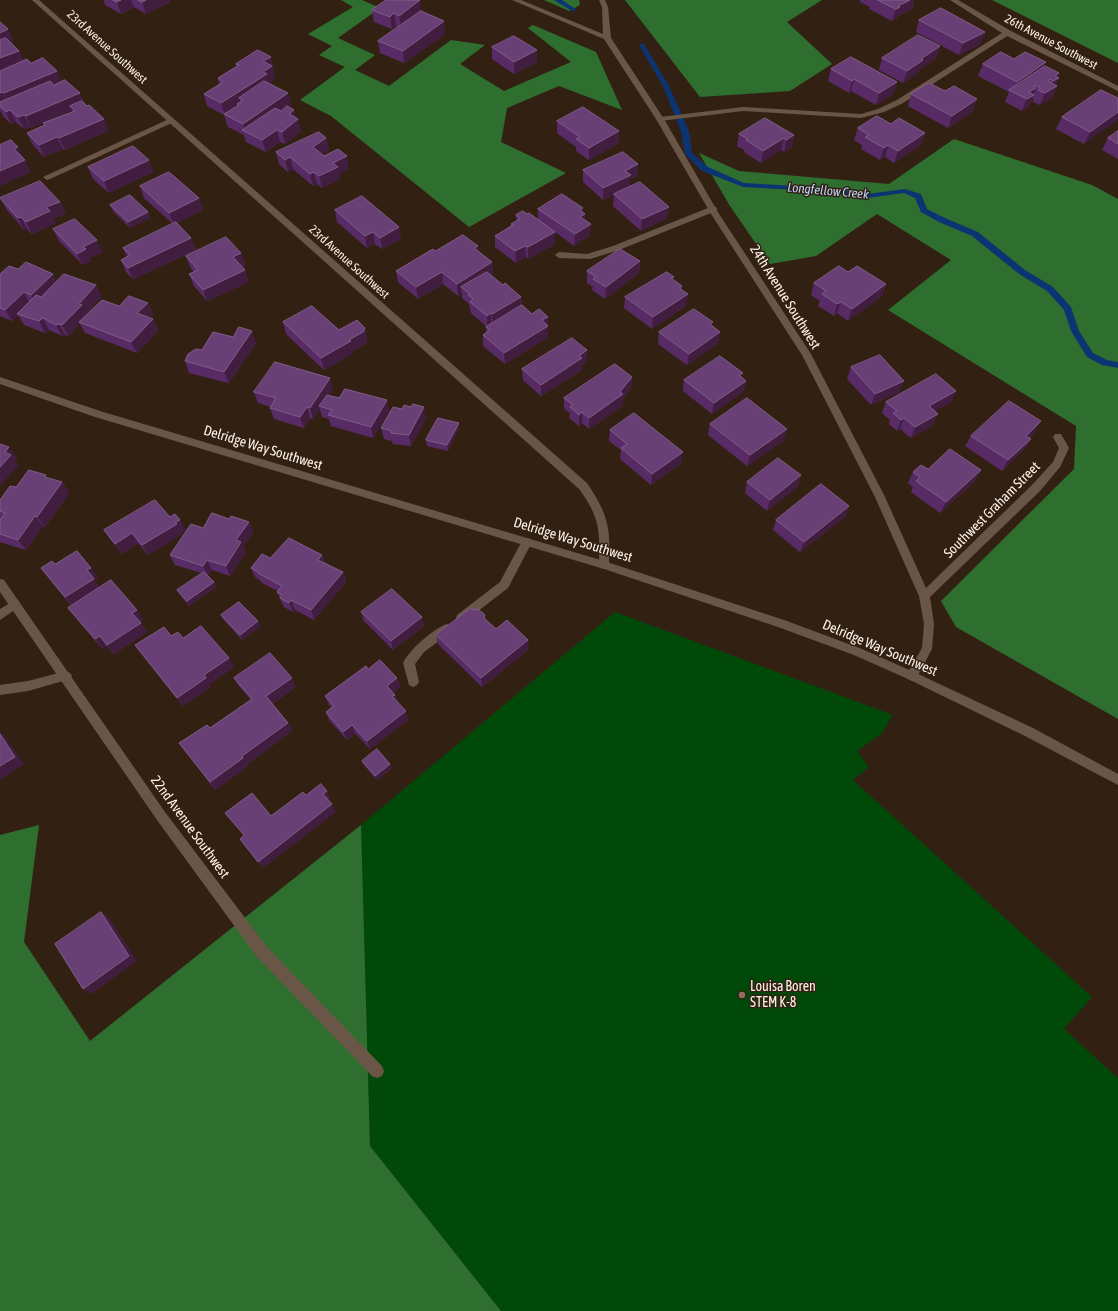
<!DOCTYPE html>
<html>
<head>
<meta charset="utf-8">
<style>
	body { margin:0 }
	canvas { display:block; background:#322113 }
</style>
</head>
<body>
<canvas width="1118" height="1311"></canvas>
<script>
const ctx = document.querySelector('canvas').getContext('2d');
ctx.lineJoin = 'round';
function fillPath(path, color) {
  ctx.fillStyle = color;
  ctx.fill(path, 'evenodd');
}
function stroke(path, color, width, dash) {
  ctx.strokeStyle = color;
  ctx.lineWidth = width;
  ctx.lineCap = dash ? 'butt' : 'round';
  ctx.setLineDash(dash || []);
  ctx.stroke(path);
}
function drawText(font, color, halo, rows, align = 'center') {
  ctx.font = font + ' "Asap Condensed",sans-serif';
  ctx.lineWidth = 3;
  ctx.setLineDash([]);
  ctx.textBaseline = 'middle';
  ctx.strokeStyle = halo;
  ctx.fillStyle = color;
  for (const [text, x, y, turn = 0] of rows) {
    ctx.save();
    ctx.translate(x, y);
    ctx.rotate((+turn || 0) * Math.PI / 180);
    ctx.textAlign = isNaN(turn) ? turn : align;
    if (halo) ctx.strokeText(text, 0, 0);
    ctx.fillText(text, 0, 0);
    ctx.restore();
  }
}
const green = new Path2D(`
	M615 612 893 715 882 733 857 751 869 767 853 780 1092 997 1064 1029 1118 1078V1311H501L370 1146 361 825Z`);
const forest = new Path2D(`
	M341 0H362L380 8 338 38 375 55 355 70 389 86 451 40 485 45 460 64 504 91 571 62 528 28 533 25 596 52 622 110 559 86 507 108 501 142 566 173 469 227 331 116 300 100 345 67 319 55 332 46 308 34 353 7Z
	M544 0H579L580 5 569 11Z
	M625 0H822L787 22 832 64 790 91 700 97Z
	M992 0H1118V63Z
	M954 139 1092 185 1118 199V719L956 627 941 601 1074 469 1076 426 888 310 951 260 877 214 816 256 770 264 730 206 699 153 739 171 889 184Z
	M39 825 24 942 90 1041 361 825 370 1146 501 1311H0V835Z`);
const stream = new Path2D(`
	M554 0H562L577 10 572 11Z
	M640 44H644L669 86 689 131 692 153 708 167 744 183 832 188 867 194 905 189 921 194 927 209 945 218 978 232 1025 270 1053 287 1071 307 1079 331 1093 353 1107 360 1118 362V368L1102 365 1087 357 1071 331 1064 310 1047 291 1019 274 972 236 939 222 921 212 915 198 904 193 867 198 832 192 743 187 702 171 685 154 681 131 663 86 639 45Z`);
const service = new Path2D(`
	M1005 31H1011L1012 33 903 103 884 112 861 118 743 111 660 121 656 119 660 117 743 107 861 114 878 109 897 100Z
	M169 119H172L176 121 50 179 47 180 43 177Z
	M713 206 716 207 717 209 716 211 619 250 590 259 559 258 555 255 559 252 587 254 613 246Z
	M527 538 531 539 532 542 508 588 465 621 461 623 457 621 456 618 457 615 500 582 523 539Z
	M15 600 19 601 20 604 19 607 0 620V609Z
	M447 624 451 626 452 629 451 632 424 652 415 664 419 682 417 685 413 687 409 685 403 663C410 649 433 629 447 624Z
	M66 671 70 673 72 676 70 679 28 691 0 695V685L28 681Z`);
const minor = new Path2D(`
	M32 0H39L587 483C608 514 611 528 609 565L608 568 604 569 600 568 599 565C600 531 600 517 579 489Z
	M512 0H521L603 34 602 7 599 0H605L608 7 611 38 664 119 719 214 811 354 885 497 926 588 1032 485 1053 462 1059 448 1053 437 1055 434H1061L1069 448 1060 467 1040 491 930 597 934 624 932 649 916 679 912 681 908 679 906 676 922 648 924 624 919 596 875 497 802 355 711 214 656 119 604 39Z
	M950 0H958L1011 31 1118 86V91L1005 35Z
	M0 579 4 580 165 812 267 947 382 1066 384 1071 382 1076 377 1078 372 1076 257 957 157 820 0 592Z`);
const secondary = new Path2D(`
	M0 377 100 411 604 561 784 620 862 649 916 673 1033 728 1118 774V785L1025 736 908 679 854 655 778 627 604 569 95 417 0 384Z`);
const wall = new Path2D(`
	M104 0H170V2L146 14 134 7 121 14 105 5Z
	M860 0H914L912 9 897 17 896 19 892 21 869 9 870 7 860 2Z
	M372 10 421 11 445 34 404 63 380 53 378 41 398 27 396 26 392 29 374 22Z
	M919 20 985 32 980 44 959 55 916 32Z
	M0 22 8 29 13 41 11 42 19 51 24 61 31 63 61 81 87 106 104 119 108 131 65 150 63 149 44 157 33 145 27 133 44 126 43 123 72 112V110L31 128 30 127 24 129 16 122 11 124 3 116 0 110Z
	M940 46 936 58 920 69 919 72 903 83 879 70 882 58Z
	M492 47 537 50V62L514 74 492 59Z
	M1014 59 1044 67 1058 77 1056 85 1057 86 1052 98 1040 105 1033 102 1034 99 1033 98 1029 107 1022 111 1005 102 1009 92 978 76 983 64Z
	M236 64 274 69H273L275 78 269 83V84L288 93 291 105 288 107 296 117 301 131 285 144 280 142 266 152 246 142 244 135 228 127 224 115 207 106 204 94 219 84 218 78 237 66Z
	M831 69 897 82 893 94 876 105 851 91 849 93 828 81Z
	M911 94 973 111 948 128 908 106Z
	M1118 98 1084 144 1056 129 1062 117Z
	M557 121 619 143 589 160 576 151V147L557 133Z
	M891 124 925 133 921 145 894 163 885 157 880 160 861 149 862 145 854 140 858 128Z
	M1118 131V159L1102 150 1108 138Z
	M739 134 794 135 792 147 784 152 781 150 761 163 744 152V150L737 146Z
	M326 138 329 150 322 154 324 156 349 168 339 174 340 179 322 188 317 184 313 186 293 169 288 172 279 164 276 152Z
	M638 164 637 176 630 179V187L667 218 641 231 613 206 614 195 603 200 583 182V170Z
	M88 167 153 172 109 193 93 179Z
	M140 186 199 198 203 210 176 223 191 238 196 250 133 279 126 272 121 260 127 257 123 248 173 224 144 198Z
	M0 198 66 213 53 219 56 223 32 234 27 229 24 230 7 210Z
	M110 205 148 212 150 218 130 228 113 211Z
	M538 209 583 212 585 214V220L590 235 574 246 555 232V244L528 259 526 257 516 263 495 247V236L511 226V224L516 221V215L527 214 538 219Z
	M335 210 401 239 382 249 375 244 367 248 337 222Z
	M53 229 102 252 90 258 91 261 83 265 59 241Z
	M478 246 479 252 492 262 493 274 491 275 503 285 521 297 522 305 532 314 548 317V337L505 364 483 346V335L486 333V327H487L471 313 469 304 462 298V294L458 296 443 284 418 299 398 282 396 271 435 251Z
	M241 253 245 265 242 267 249 282 207 301 194 286 189 274 194 272 190 267 186 256Z
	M640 261 639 273 605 299 592 290 593 287 587 283V271Z
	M18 269 57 281 96 285 101 297 86 314V315L119 306 148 303 153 314 149 318 153 319 158 331 137 353 85 333 80 324 68 336 65 335 62 336 49 330 45 333 24 325 18 315 12 321 0 316V274Z
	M848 272 886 284 882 296 848 321 837 313 834 316 818 306 820 301 811 295 814 283Z
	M673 280 682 286V290L686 306 652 329 624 308 625 297Z
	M283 322 339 330 365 328 367 340 365 344 353 351V353L324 370 286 334Z
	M713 326 720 332 718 343 687 365 658 344 659 332Z
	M256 343 229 383 189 373 185 361 202 350Z
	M587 361 582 365V370L541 396 523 380 522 369Z
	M851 367 899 392 871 405 847 379Z
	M632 377 631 388 623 399V405L589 429 582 423 579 426 569 418 570 413 564 409V398Z
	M742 378 746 381 743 392 712 414 683 391 684 380Z
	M333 389 329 395 389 411 373 438 331 426 329 419 322 417 320 409 313 419 310 418 304 428 274 419 270 408 271 407 258 403 254 392Z
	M956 391 951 402 935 411 938 414 933 425 911 438 900 429 897 431 889 424 890 420 882 413 886 402Z
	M411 407 426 418 411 446 393 444 392 441 384 439 381 428 402 409Z
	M710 424 784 440 747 466 708 435Z
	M459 428 448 451 427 446 426 440Z
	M610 430 681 463 651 485 620 459 621 450 609 441Z
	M1035 432 1029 438 1031 439 1024 449 1002 471 965 446 971 436Z
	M928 469 981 470 975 481 940 513 911 492 913 487 908 483 913 472Z
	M801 475 798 486 767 511 745 493 747 482Z
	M49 478 62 482 69 493 45 527 43 526 26 550 0 542V500L16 487Z
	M849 506 845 517 800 552 773 530 776 520Z
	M170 517 180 520 185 530 181 533 182 534 148 555 138 543 122 554 111 540 104 530Z
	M229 519 249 522 253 532 243 546 246 552 230 576 212 570 208 575H207L214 582 216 587 189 606 180 595 177 590 202 573 175 565 170 555 203 528Z
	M322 555 325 563 343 572 346 582 314 620 295 610 293 612 284 607 277 592 278 591 262 583 261 581 255 577 251 568 270 558Z
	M55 564 98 577 94 580 100 588 137 610 143 620 140 622 147 632 114 654 106 645 102 649 68 608 71 606 41 568Z
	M472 610 485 619 496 629 529 649 482 687 438 644 436 635Z
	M361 612 424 626 393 650 364 621Z
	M221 615 261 626 242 640 223 619Z
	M171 636 234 667 209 684 211 687 183 706 142 654 135 645Z
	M368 669 397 678 400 687 393 693 395 695 397 701 408 720 370 749 355 733 347 740 329 720 326 712 332 708 329 705 325 696Z
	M234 678 296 687 272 704 288 723 292 731 247 764 248 766 215 790 179 743 210 728 251 700 239 686Z
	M362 761 390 764 392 768 377 780 364 765Z`);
const shadedWall = new Path2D(`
	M121 0H131L134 7 121 14 117 2Z
	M146 0H170V2L146 14 142 2Z
	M420 0 421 13 401 28 399 16Z
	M910 0H914L912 9 897 17 896 19 892 21 896 9 898 6Z
	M394 13 396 26 392 29 390 17Z
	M444 21 445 34 404 63 403 51Z
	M8 29 13 41 0 47V33Z
	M985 32 980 44 959 55 963 43Z
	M940 46 936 58 920 69 919 72 903 83 907 71 921 59Z
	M537 50V62L514 74V62Z
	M19 51 25 63 0 72V58Z
	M271 57 274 69H273L275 78 269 83 270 86 243 100 239 98 241 105H239L237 104 238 107 225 115 221 103 263 72V61Z
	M1046 62 1041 74 1013 92 1017 82Z
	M57 71 62 83 10 105 4 93Z
	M1059 73 1057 79 1059 78 1055 87 1057 86 1052 98 1040 105 1045 93 1049 91 1055 76Z
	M854 79 851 91 849 93 852 81Z
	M897 82 893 94 876 105 879 93Z
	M1035 85 1034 90 1036 88 1029 107 1022 111 1029 92 1033 86Z
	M3 92 9 104H0V93Z
	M80 93 85 105 70 106 72 110 31 128 26 116Z
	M288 93 291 105 249 134 245 132 243 124Z
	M977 99 973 111 948 128 952 116Z
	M10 110 16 122 11 124 6 112Z
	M294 110 296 120 298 119 301 131 285 144 282 132 289 114Z
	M1118 112V120L1084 144 1090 132Z
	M24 115 30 127 24 129 18 117Z
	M104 119 108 131 65 150 59 138Z
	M277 130 280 142 266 152 262 140Z
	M619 131V143L589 160V148Z
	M925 133 921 145 894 163 898 151Z
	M794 135 792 147 784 152 786 140Z
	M57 137 63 149 44 157 39 145Z
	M326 138 329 150 315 159 313 147Z
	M784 138 781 150 761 163 763 151Z
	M888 145 885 157 880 160 884 148Z
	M18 147 24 159 14 149Z
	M347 156 349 168 339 174 340 179 322 188 319 176 333 163Z
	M290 157 293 169 288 172 285 160Z
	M25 160 31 172 0 186V171Z
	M149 160 153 172 109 193 104 181Z
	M638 164 637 176 630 179V187L603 200V188L625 171Z
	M314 172 317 184 313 186 310 174Z
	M199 198 203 210 174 224 169 213Z
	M60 202 66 213 53 219 56 223 32 234 26 222 46 207Z
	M669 207 667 218 641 231 642 219Z
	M583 208V215L585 214V226L580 229V210Z
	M148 212 150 218 130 228 128 222Z
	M21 217 27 229 24 230 18 218Z
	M591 224 590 235 574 246 575 234Z
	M399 227 401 239 382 249 380 238Z
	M373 232 375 244 367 248 365 236Z
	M555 232V244L528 259V247Z
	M191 238 196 250 133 279 128 268Z
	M97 240 102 252 90 258 91 261 83 265 77 254 83 247Z
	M478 246 479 258 474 248Z
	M525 246 526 257 516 263 515 251Z
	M241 253 245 265 237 269 233 257Z
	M640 261 639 273 605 299 606 287Z
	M492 262 493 274 466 291 461 287 462 294 458 296 457 284Z
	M245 270 249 282 207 301 203 290Z
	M442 272 443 284 418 299 416 287Z
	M53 274 59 286 37 307 31 295Z
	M886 284 882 296 848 321 852 309Z
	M96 285 101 297 86 314 87 317 79 322 80 324 68 336 62 325 79 304Z
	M24 292 30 304 17 314 18 315 12 321 5 310Z
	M688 294 686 306 652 329 653 317Z
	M521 297 522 308 493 326 492 314Z
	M841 302 837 313 834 316 837 304Z
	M148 303 153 314 142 325 137 313Z
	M491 313V325L487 327V316Z
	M548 317V337L505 364 504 353 542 320Z
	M43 318 49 330 45 333 39 321Z
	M153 319 158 331 137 353 131 342Z
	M59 324 65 335 62 336 56 325Z
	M365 328 367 340 365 344 353 351V353L324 370 321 358 349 340Z
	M252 331 256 343 229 383 224 372Z
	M720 332 718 343 687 365 689 354Z
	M587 350V361L582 365V370L541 396V385L579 356Z
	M743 373 740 384 739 375Z
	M632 377 631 388 623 399V405L589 429V418L620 392Z
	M330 378 333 389 321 407 319 406 320 409 313 419 310 408Z
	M746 381 743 392 712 414 714 403Z
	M904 381 899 392 871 405 875 394Z
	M956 391 951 402 925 417 929 406Z
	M387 400 389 411 373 438 371 427Z
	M307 407 310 418 304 428 300 417Z
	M424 407 426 418 411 446 409 435Z
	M582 412V423L579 426V415Z
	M938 414 933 425 911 438 915 427Z
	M904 418 900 429 897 431 901 420Z
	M1041 421 1035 432 1020 447 1026 436Z
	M459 423V428L448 451 447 445Z
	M787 429 784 440 747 466 750 455Z
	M1031 439 1024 449 1002 471 1008 460Z
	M9 447 17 458 15 460 19 465 0 486V467L5 452Z
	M683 452 681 463 651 485 652 474Z
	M981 470 975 481 940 513 946 502Z
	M801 475 798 486 767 511 770 500Z
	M62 482 69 493 45 527 37 517Z
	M849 506 845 517 800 552 804 542Z
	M35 516 43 526 26 550 18 540Z
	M180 520 185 530 181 533 182 534 148 555 142 545Z
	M249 522 253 532 243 546 246 552 230 576 226 566 236 540Z
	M132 533 138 543 122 554 115 544Z
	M322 555 325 565 318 560Z
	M207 560 212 570 208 575 203 566Z
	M91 568 98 577 94 580 101 589 72 607 65 597 87 570Z
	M343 572 346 582 314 620 311 610Z
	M214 582 216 587 189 606 187 601Z
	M291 600 295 610 293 612 289 603Z
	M137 610 143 620 139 623 132 613Z
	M422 617 424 626 393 650 391 641Z
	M258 621 261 626 242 640 240 635Z
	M141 623 147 632 114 654 107 645Z
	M100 636 106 645 102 649 95 639Z
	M528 640 529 649 482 687 481 678Z
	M229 658 234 667 209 684 211 687 183 706 177 698 204 675Z
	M292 678 296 687 270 705 266 696Z
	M397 678 400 687 390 695 387 686Z
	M395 695 397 703 392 696Z
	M406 711 408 720 370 749 367 741Z
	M288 723 292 731 247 764 248 766 215 790 210 782 242 756Z
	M352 725 355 733 347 740 343 732Z
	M0 732 5 737 24 764 0 780Z
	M390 764 392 768 377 780 375 776Z
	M327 791 330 798 327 801 323 794Z
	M332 804 336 812 263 868 258 862Z
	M101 912 109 918 137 961 91 994 83 989Z`);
const building = new Path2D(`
	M113 0H121L117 2Z
	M138 0H146L142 2Z
	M386 0H420L399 16 394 13 390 17 372 10Z
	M878 0H910L898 6 900 7 896 9Z
	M941 8 985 32 963 43 919 20Z
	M421 11 444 21 403 51 378 41Z
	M0 22 8 29 0 33Z
	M918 35 940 46 921 59 923 60 907 71 882 58Z
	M514 36 537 50 514 62 492 47Z
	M6 38 19 51 0 58V40Z
	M258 50 271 57 263 61 272 66 263 72 267 74 221 103 204 94 223 82 218 78 239 65 236 64Z
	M1001 52 1014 59 1025 52 1046 62 1017 82 983 64Z
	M851 57 897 82 879 93 854 79 852 81 831 69Z
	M43 58 57 71 4 93 3 92 0 93V71L27 59 31 63Z
	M1045 66 1059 73 1055 76 1059 78 1053 81 1050 79 1048 81 1057 86 1045 93 1038 90 1041 88 1035 85 1033 86 1036 88 1029 92 1034 95 1027 99 1009 90Z
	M65 80 80 93 26 116 24 115 18 117 10 110 6 112 0 106V102L50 81 54 85Z
	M264 81 288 93 243 124 224 114 239 105 237 104 243 100 239 98Z
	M929 83 945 91 954 86 977 99 952 116 911 94Z
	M1101 90 1118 98V112L1090 132 1062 117Z
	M82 101 87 106 89 105 104 119 59 138 57 137 39 145 27 133 45 125 43 123 75 111 70 106Z
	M287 106 294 110 289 114 298 119 282 132 277 130 262 140 242 130 275 108 281 111Z
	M583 107 619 131 589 148 576 139 580 137 557 121Z
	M877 116 891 124 899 118 925 133 898 151 888 145 884 148 865 137 869 135 858 128Z
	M765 118 794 135 786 140 784 138 763 151 746 140 748 139 739 134Z
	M1118 131V144L1108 138Z
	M319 132 326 138 313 147 324 156 338 149 347 156 333 163 338 167 319 176 314 172 310 174 290 157 285 160 276 152Z
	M11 140 18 147 14 149 25 160 0 171V145Z
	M133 146 149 160 104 181 88 167Z
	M623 152 638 164 625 171 631 175 603 188 583 170Z
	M169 172 199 198 169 213 140 186Z
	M40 181 60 202 46 207 50 211 26 222 21 217 18 218 0 198Z
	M640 182 669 207 642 219 614 194Z
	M562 194 583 208 580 210 585 214 580 217 591 224 575 234 538 209Z
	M130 195 148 212 128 222 110 205Z
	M362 196 399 227 380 238 373 232 365 236 335 210Z
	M523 211 527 214 529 213 555 232 528 247 525 246 515 251 495 236 513 225 511 224 520 219 516 215Z
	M75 219 97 240 83 247 86 249 77 254 53 229Z
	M176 222 191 238 128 268 121 260 130 255 123 248Z
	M463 235 478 246 474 248 492 262 457 284 442 272 416 287 396 271 433 249 435 251Z
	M226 237 241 253 233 257 245 270 203 290 189 274 198 270 186 256Z
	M620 249 640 261 606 287 593 279 596 277 587 271Z
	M26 262 53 274 31 295 24 292 5 310 0 308V274L9 266 18 269Z
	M839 266 848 272 857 266 886 284 852 309 841 302 837 304 822 294 826 291 814 283Z
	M487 272 503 285 505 283 521 297 492 314 491 313 487 316 470 302 473 299 468 295 470 294 461 287Z
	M667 272 674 277 671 278 682 286 679 288 688 294 653 317 625 297Z
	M64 274 96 285 79 304 82 305 62 325 59 324 56 325 43 318 39 321 17 314 36 295 41 297Z
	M129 296 148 303 137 313 153 319 131 342 79 322 102 300 119 306Z
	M522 305 532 314 539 309 548 317 542 320 548 326 504 353 483 335 490 330 486 327Z
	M312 306 339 330 357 320 365 328 363 332 349 340 351 341 321 358 283 322Z
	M694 309 713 322 710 324 720 332 689 354 659 332Z
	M239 327 252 331 224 372 185 361 188 354 196 349 202 350 213 332 233 337Z
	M572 338 587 350 579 356 582 358 541 385 522 369Z
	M880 355 904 381 875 394 851 367Z
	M720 356 743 373 739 375 746 381 714 403 684 380Z
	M275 362 330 378 310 408 307 407 300 417 270 408 276 398 254 392Z
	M615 364 632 377 620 392 623 394 589 418 582 412 579 415 570 407 573 405 564 398Z
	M936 374 956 391 929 406 938 414 915 427 904 418 901 420 893 413 897 411 886 402Z
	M345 389 387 400 371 427 328 415 332 410 319 406 327 395 339 398Z
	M747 398 787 429 750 455 710 424Z
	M1009 401 1041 421 1026 436 1031 439 1008 460 971 436Z
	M413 404 424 407 409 435 391 433 392 431 381 428 393 407 402 409 404 405 411 407Z
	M634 413 683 452 652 474 621 448 627 444 610 430Z
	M438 418 459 423 447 445 426 440Z
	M0 444 9 447 5 452 11 455 0 467Z
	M950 449 981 470 946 502 916 481 920 477 913 472 921 465 928 469Z
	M778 458 801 475 770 500 747 482Z
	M29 470 46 475 45 477 62 482 37 517 35 516 18 540 0 534V520L5 513 0 511V500L10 486 16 487Z
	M821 484 849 506 804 542 776 520Z
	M155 500 170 517 175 514 180 520 175 523 177 524 142 545 132 533 115 544 104 530Z
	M212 513 229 519 231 516 249 522 236 540 241 542 226 566 207 560 203 566 170 555 191 524 203 528Z
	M289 538 322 555 318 560 343 572 311 610 291 600 289 603 280 598 282 595 277 592 282 586 258 573V572L251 568 262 554 270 558Z
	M77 551 91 568 87 570 94 579 65 597 41 568 52 561 55 564Z
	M204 572 214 582 187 601 177 590Z
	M111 580 137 610 132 613 141 623 107 645 100 636 95 639 68 608Z
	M392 589 422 617 391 641 361 612Z
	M239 602 258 621 240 635 221 615Z
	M471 608 472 610 478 609 485 615 484 618 496 629 507 620 528 640 481 678 436 635Z
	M201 626 229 658 204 675 206 678 177 698 135 645 164 627 171 636 178 632 183 638Z
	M270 653 292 678 266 696 288 723 242 756 243 758 210 782 179 743 207 725 210 728 252 699 234 678Z
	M380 660 397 678 387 686 395 695 392 696 406 711 367 741 352 725 343 732 326 712 334 706 325 696 366 666 368 669Z
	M0 734 15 757 0 766Z
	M377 749 390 764 375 776 362 761Z
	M321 784 327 791 323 794 332 804 258 862 240 839 244 835 225 813 252 793 271 816 303 792 306 795Z
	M101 912 129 956 83 989 55 944Z`);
const markers = [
	[742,995,4,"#8d6e63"]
];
const farStreetnames = [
	["26th Avenue Southwest",1051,42,28],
	["23rd Avenue Southwest",107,47,42],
	["23rd Avenue Southwest",349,262,42]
];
const farWaternames = [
	["Longfellow Creek",828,191,5]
];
const streetNames = [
	["24th Avenue Southwest",785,297,58],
	["Delridge Way Southwest",263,448,17],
	["Southwest Graham Street",992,510,-45],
	["Delridge Way Southwest",573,540,17],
	["Delridge Way Southwest",880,648,23],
	["22nd Avenue Southwest",190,827,54]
];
const poiNames = [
	["Louisa Boren",750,987],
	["STEM K-8",750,1003]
];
fillPath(green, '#014909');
fillPath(forest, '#2e6f2f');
fillPath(stream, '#0c3473');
fillPath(service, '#6a5646');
fillPath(minor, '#6a5646');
fillPath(secondary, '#6a5646');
fillPath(wall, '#582b67');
fillPath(shadedWall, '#411e3f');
fillPath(building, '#694075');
stroke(building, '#815c87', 1);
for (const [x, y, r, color] of markers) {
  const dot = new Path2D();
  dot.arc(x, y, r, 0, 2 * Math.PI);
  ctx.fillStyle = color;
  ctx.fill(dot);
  stroke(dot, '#322113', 1.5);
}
drawText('12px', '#fef2e9', '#322113', farStreetnames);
drawText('italic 13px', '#bbd2f8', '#322113', farWaternames);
drawText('14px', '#fef2e9', '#322113', streetNames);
drawText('14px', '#fef2e9', '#322113', poiNames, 'left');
</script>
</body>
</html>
